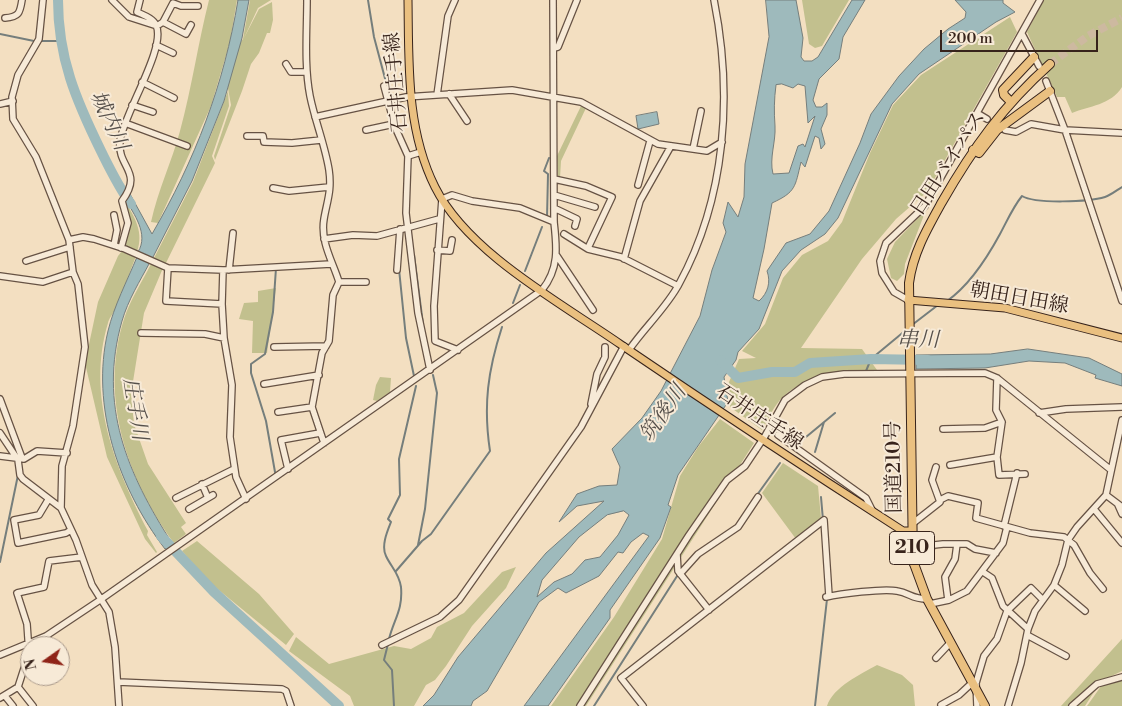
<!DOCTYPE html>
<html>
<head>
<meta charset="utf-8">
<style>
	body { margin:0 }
	#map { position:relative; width:1122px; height:706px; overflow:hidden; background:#f3dfc1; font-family:"Libre Bodoni",serif }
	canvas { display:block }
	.north { position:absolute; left:20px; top:636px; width:50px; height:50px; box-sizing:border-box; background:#f7ead7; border:1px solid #aa9a8c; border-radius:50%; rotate:257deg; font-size:14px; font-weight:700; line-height:20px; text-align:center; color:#37231b }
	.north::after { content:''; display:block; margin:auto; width:18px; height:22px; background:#8f2418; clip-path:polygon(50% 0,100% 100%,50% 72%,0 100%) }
	.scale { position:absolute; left:940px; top:30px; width:158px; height:22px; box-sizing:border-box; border:2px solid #37231b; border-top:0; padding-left:6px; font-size:15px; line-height:18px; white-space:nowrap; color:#37231b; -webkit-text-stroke:4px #f7ead7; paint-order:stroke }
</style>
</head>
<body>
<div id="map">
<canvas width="1122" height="706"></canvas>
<div class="north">N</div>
<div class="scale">200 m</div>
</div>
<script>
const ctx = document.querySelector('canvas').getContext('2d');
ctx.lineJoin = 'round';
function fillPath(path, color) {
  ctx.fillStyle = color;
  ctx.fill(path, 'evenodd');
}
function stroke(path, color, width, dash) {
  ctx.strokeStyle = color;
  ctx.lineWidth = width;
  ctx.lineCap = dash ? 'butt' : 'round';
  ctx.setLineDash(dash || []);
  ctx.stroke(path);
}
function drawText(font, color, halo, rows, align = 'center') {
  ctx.font = font + ' "Libre Bodoni","Noto Serif JP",serif';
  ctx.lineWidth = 4;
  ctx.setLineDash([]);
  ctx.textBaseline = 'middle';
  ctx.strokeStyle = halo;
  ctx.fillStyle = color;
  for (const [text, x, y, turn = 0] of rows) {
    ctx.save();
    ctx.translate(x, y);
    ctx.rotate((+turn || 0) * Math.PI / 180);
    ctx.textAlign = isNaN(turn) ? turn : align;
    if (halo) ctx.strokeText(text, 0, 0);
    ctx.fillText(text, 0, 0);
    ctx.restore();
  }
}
const green = new Path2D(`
	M209 0H237L230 42 211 106 158 223 151 222C158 190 172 161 180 131 192 87 198 43 209 0Z
	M250 0H271L258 8 244 38 259 9 272 2 273 20 270 33H267L259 53 251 64 242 91 215 160 214 156 231 105 227 83 239 44 243 39Z
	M802 0H849L822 46 815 48 809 44Z
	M1044 0H1122V87C1111 105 1089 106 1072 113L1065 97H1057L1027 32Z
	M1010 17 1017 32 927 192 896 219 862 259 801 348 862 349 877 370C843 373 809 372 783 397 774 405 768 420 762 430L730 407 729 382 739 359 756 358 742 351 765 324 783 278 802 255 828 241 842 222 870 153 893 105 921 75Z
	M228 91 229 106 212 156 215 163 165 265 153 260 193 182Z
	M581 106 586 108 561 161 560 178 558 177 557 156Z
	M125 201C135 218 144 232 137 252L124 246 129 222Z
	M926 210 905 264 904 274 897 281 891 278 887 259 895 242Z
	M122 251 136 256C129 274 123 292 115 310 113 314 109 318 108 323 86 395 115 468 148 531L147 535 157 552 156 553 145 539 107 457 85 363 98 302 118 256Z
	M151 264 163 268 144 313 131 394 134 424 148 464 186 523 181 527 186 534 174 543C127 479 99 397 124 319 130 300 142 282 151 264Z
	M276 288 267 353H252L253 321 239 319 244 303 258 302V291Z
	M380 377 391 378 390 392 377 401 373 400 376 385Z
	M720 419 754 443 586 706H551L614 617 662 539 680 476 698 447Z
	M783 463 818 486 821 518 796 539 762 493Z
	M197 541 259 594 294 634 286 645 209 582 182 551Z
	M516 567 506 588 472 626 446 666 435 680 426 685 414 706H354L350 696 289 651 296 637 329 664 394 646 411 649 431 638 437 627 464 613 502 572Z
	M1122 639V671L1101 681 1085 706H1061Z
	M877 665 902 675 913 685 915 706H827C833 687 861 674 877 665Z
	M1122 676V706H1087L1104 682Z`);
const water = new Path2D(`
	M238 0H249L242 38 224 101 192 181 152 259 138 252C149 234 134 214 125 199L130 194 152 234C195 160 224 85 238 0Z
	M766 0H796L803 38 801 57 804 61H812L818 57 852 0H865L843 37 839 59 819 79 813 100 816 107H822L827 103V115L821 129 825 144 821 149 819 138 815 136 805 167 801 162C795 187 796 192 772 203L764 249 753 298 759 301C768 293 771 282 767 271L786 243 810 234 829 211 860 143 871 114 899 76 924 49 948 29 965 18 966 12 955 0H1003V3L1015 12 996 22 919 74 892 104 838 218 825 234 801 250 782 271 759 329 738 352 736 360 724 377 728 402 678 475 668 505 671 507 660 538 610 610V618L548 706H524L649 536 643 533 631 542 623 553 618 552 599 576 566 593 558 588 539 602 487 691 473 701 471 706H423L434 695 458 657 546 553 604 501 577 506 559 522 577 494 599 486 617 485 620 467 612 449 642 418 661 391 700 316 712 270 726 232 723 223 728 202 738 217 744 197 745 164 769 37ZM782 84 793 88 798 84 805 86 808 123 815 116 805 147 803 144 798 146 789 173 773 174C769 158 776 142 775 126 774 112 774 100 776 85ZM624 511 629 515 618 535 600 557 585 560 572 574 554 582 537 597 542 580 579 537 607 515Z
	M657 112 659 124 638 129 636 116Z
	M137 257 150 262C140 281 128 300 122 321 98 405 127 473 172 543L165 549C119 489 90 406 108 331 114 306 127 281 137 257Z
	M1028 349 1089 358 1122 374V386L1095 378 1096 375 1065 363 1029 361 985 368 916 369V355L990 354Z`);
const stream = new Path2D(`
	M368 0 374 37 387 86
	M0 34 34 41H62
	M547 218 548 174 544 171 549 158
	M414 255 423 324
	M399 269 406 338 414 376
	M525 271 542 227
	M947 301C970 285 987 258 1000 234 1007 221 1013 207 1022 196 1035 204 1089 202 1105 197 1111 195 1117 190 1122 187
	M513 303 520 285
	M912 325 938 305
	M866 371 871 359 906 330
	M800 442 835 413
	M815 452 824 422
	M275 472 266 421 251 373V364L265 354 273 312 276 268
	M757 495 780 463
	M821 497 823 520
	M418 545 425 509 437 393 433 375
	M0 562 18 475
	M396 571 422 541 431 534 490 451C483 405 488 370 502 327
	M389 639C394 619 403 610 401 587 399 573 391 567 386 556 381 546 387 532 391 522L388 519 400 495 399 459 416 386
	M388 644 384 660 392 670 394 706
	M594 706 679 573
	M815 706 827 599`);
const river = new Path2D(`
	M58 0C58 58 76 100 101 151 110 169 119 188 131 204
	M720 360 738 378 772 372H795L810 363 871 359 928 360
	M161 536 214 592 339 706`);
const highwayTunnel = new Path2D(`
	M1050 64 1088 36 1122 18`);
const minor = new Path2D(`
	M43 0 39 39 18 75 12 97 13 119 36 157 69 240 73 272 78 284 85 347 73 426 62 466 61 508 76 540 92 585 109 612 115 647 119 706
	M112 0 129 17 157 26 163 22 173 3 181 6H198
	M307 0C307 31 304 65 310 96 315 121 325 145 329 170 332 191 327 201 324 219 320 242 333 262 339 282L333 295 329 341 322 353 312 407 324 443
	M5 18C19 17 20 13 22 0
	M163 22 186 34 191 25
	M1022 34 1039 66
	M156 45 173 53
	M554 48 558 47 577 0
	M286 64 291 72H307
	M1046 81 1065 130 1122 301
	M142 82 174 98
	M384 86 395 127 408 156 421 152
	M449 94 467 121
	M437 95 448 16 455 0
	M0 104 13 101
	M132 105 153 112
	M977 113 987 119
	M315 117 406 97 512 90 581 102 658 144 707 151 722 142
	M125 123 187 146
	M366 130 394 124
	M1005 130 1016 132 1031 124 1065 130 1122 133
	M247 136H263L264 142 292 143 321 140
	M693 149 701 111
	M408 156 406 213 418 313 430 370
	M554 179 586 186 612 197 588 248
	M638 185 650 141
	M273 188 289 191 329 187
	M554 195 595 207
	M554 208 577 219 575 226
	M114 215 117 230 114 245
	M564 234 588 249 621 257 678 286
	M324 239 353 235 377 236 439 219
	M69 240 83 237 94 239 125 249 168 268 223 270 331 264
	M121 248 128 223 122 201C144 171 117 168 120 141 124 113 167 47 156 25 153 18 143 15 137 12L140 0
	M437 250 450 251 452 240
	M557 256 593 310
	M624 259 640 201 671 146
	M26 261 70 247
	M168 268 166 301 222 304
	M223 270 222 304 224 338 232 385 230 437 236 477 246 499
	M229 270 233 233
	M397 270 400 229
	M0 276 43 282 73 272
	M339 282H366
	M908 300 894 292 882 273 880 261 886 243 925 206 1040 0
	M141 333 205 334 224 338
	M274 347 326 346
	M458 350 435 341 434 306 442 199 452 195 472 201 520 208 554 222
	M629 350C644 328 667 307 679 284 726 198 733 95 714 0
	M264 384 319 375
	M0 399 22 458
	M591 404 597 374 605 357V347
	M278 412 312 407
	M1039 413 1066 409 1122 407
	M943 429 985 428 1002 422
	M0 433 18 460 20 475 23 479 61 508
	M778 435 866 498 872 510
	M0 456 24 459 37 451 67 453
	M997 457 999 475 1025 474
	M950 465 997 457 1002 422 996 410 997 378
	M288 469 281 440 320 433
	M202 484 208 498
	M1106 495 1122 420
	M1106 495 1122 507
	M176 498 234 469
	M48 500 39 515 14 520 18 543 66 533 71 530
	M940 500 948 496 978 503 976 518 1030 533 1064 537 1074 545 1090 573 1103 589
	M1118 505 1122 514
	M189 509 213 495
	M1094 509 1122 543
	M912 524 940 502 932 480 936 467
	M1004 526 1017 473
	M677 554 678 571 709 610
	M913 564 934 545 943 544H967L975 549 996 553
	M983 572 992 578 1003 606 1028 629
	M680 574 698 554 738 527 758 497
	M1054 585 1085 611
	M826 597C839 594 884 588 897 591 910 593 911 599 927 599
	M948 600 945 577 955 559 957 544
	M930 604 949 600 967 591 1003 543 1007 527
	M1027 635 1066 656
	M382 645 440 617 459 600 581 427 624 346
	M0 655 46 636 100 600 542 290C559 269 557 248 554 222L553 0
	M936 658 951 642
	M118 682 282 689 286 691 291 706
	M18 687 33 706
	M5 696 13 706
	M0 698 18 687 29 653 27 624 17 593 44 587 49 561 82 557
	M941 705 959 695 973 682
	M580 706 689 535 727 480 745 466 765 436 785 400 805 385 822 377 844 374 985 373 997 378 1111 470
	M643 706 621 678 824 520 829 596
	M977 706 976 683 984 656 997 639 1007 611 1031 588 1043 600
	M1008 706 1021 663 1028 629 1035 611 1054 585 1062 565 1068 540 1077 527 1106 495
	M1072 706 1097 684 1122 677`);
const major = new Path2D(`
	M408 0C409 63 406 129 435 187 468 253 561 303 620 344 714 408 808 470 903 531H912
	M908 300 1005 308 1122 338`);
const highway = new Path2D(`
	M1011 102 1004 95 1003 90 1034 57
	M973 150 979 153 997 130 1050 91
	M985 706 927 599 913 561 909 283C913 253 927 229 942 202 973 148 1003 106 1050 64`);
const shields = [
	[912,548,45]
];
const shieldNames = [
	["210",912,548]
];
const streetNames = [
	["石井庄手線",397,82,-95],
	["日田バイパス",949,164,-57],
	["朝田日田線",1019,299,10],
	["石井庄手線",759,418,34],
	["国道210号",895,467,-91]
];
const waterNames = [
	["城内川",108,121,65],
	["串川",918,341,1],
	["庄手川",134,409,81],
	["筑後川",664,414,-55]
];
fillPath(green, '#c2c08e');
fillPath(water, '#9ebabc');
stroke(water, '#757e7c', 1);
stroke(stream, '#757e7c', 2);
stroke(river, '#9ebabc', 10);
stroke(highwayTunnel, '#cdb9a0', 8, [8, 4]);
stroke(minor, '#665244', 8);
stroke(major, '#37231b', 9);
stroke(highway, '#37231b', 10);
stroke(minor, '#f7ead7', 5.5);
stroke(major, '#eac080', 7);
stroke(highway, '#eac080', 8);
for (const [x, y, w] of shields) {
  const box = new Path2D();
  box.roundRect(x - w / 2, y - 16.5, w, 33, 4);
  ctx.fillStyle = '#f7ead7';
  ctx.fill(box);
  stroke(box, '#37231b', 1);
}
drawText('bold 19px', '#37231b', null, shieldNames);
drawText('20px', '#37231b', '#f7ead7', streetNames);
drawText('italic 21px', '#56504b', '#f7ead7', waterNames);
</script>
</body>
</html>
